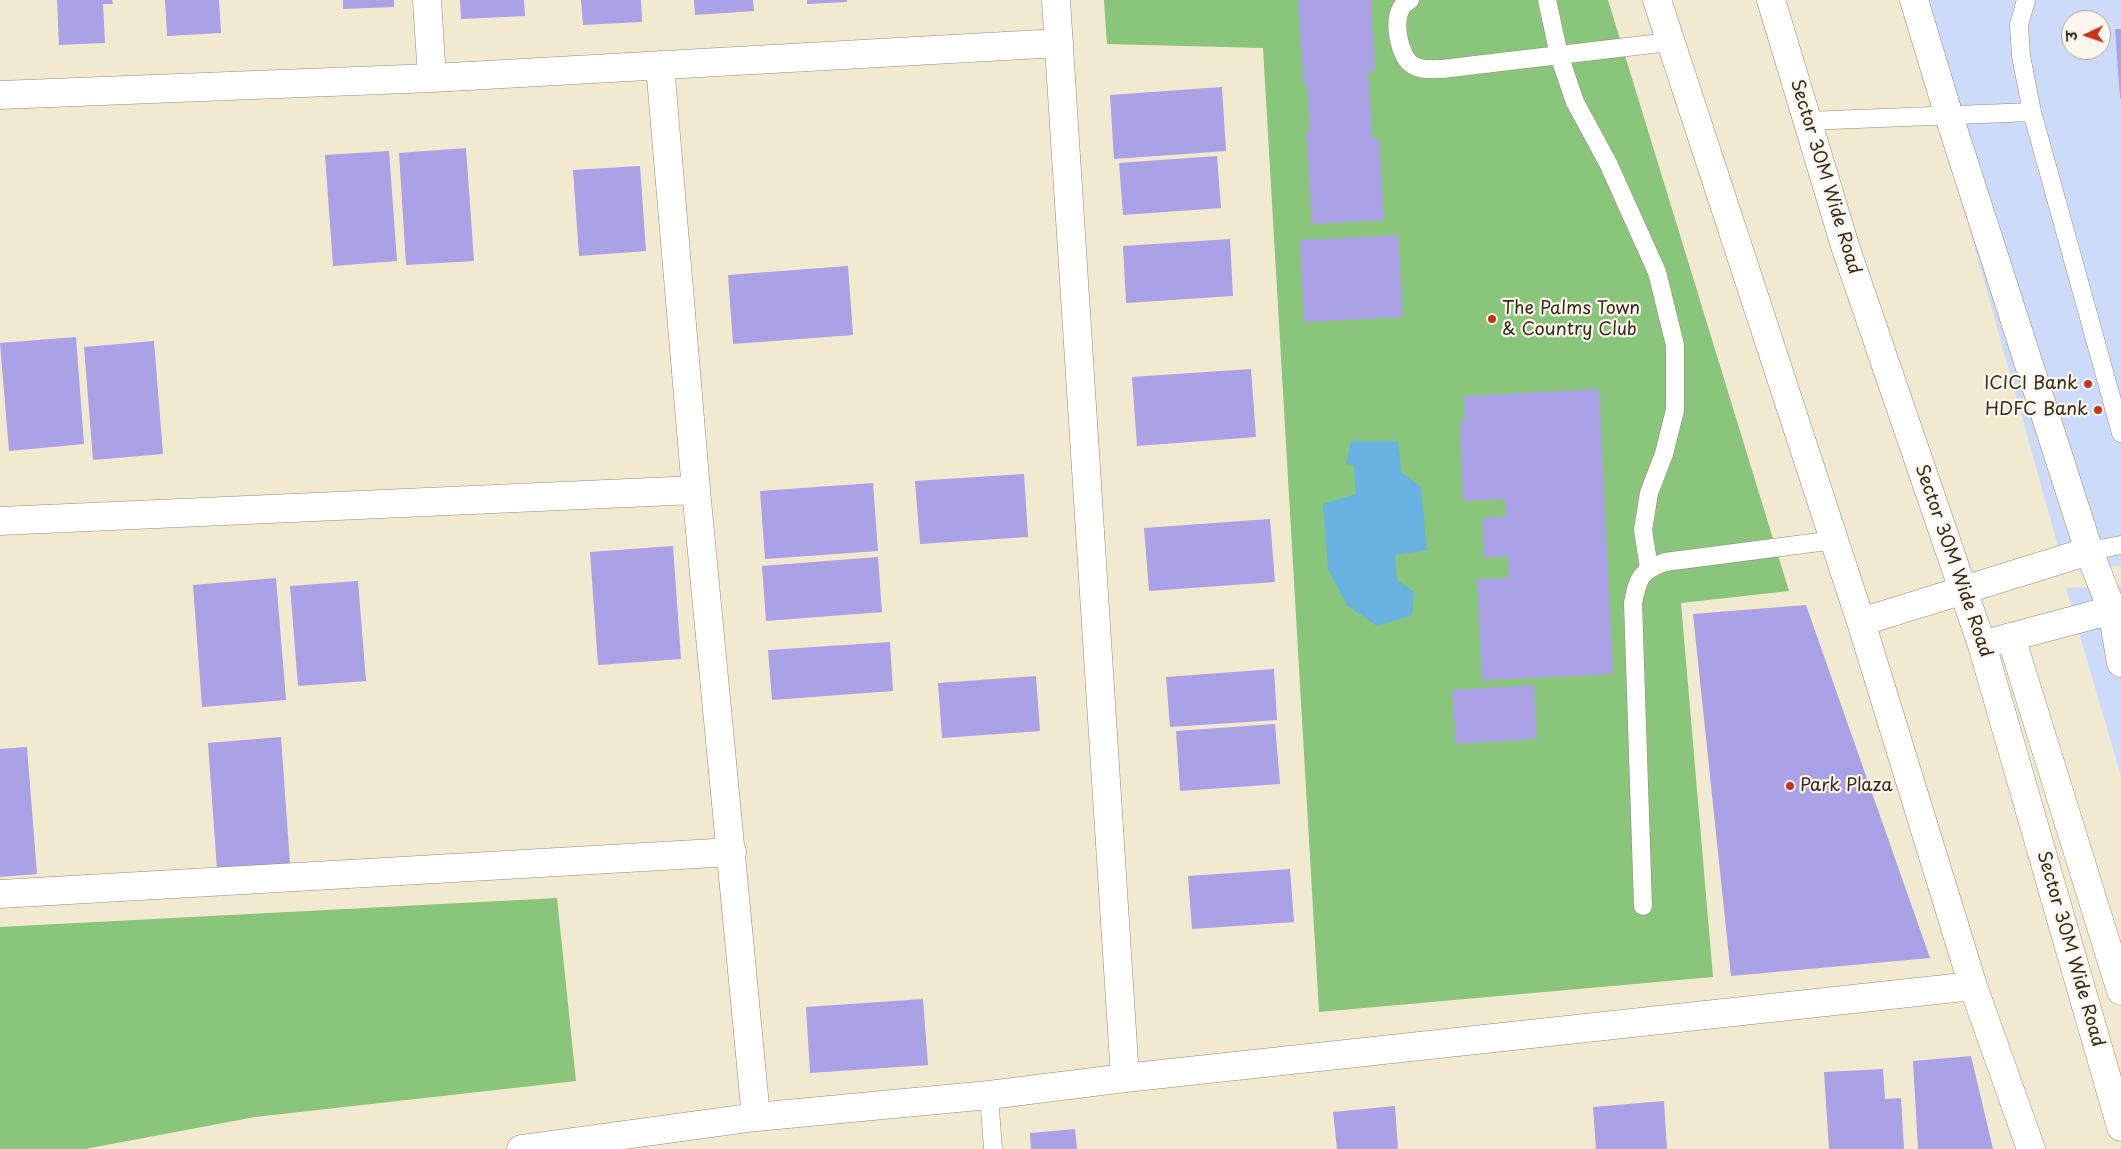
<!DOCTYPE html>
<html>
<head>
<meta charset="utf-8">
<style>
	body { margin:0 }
	#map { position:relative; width:2121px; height:1149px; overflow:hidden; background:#f1e9d0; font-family:"Playpen Sans","Playpen Sans Deva",sans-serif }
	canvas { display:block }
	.north { position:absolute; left:2061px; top:10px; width:50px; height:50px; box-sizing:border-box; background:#fbf7ec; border:1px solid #aea59a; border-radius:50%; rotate:267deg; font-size:14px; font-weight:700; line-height:20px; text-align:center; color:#3b2a1e }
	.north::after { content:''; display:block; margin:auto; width:18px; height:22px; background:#c8321e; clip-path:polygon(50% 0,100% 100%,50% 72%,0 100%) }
</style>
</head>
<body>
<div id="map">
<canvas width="2121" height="1149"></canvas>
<div class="north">उ</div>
</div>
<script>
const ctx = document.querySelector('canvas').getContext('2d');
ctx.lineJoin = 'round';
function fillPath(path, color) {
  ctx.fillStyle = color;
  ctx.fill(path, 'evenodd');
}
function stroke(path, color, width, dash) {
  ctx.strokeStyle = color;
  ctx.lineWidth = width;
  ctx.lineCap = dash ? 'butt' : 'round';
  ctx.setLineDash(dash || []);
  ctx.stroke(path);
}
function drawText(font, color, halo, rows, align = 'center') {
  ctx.font = font + ' "Playpen Sans",sans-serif';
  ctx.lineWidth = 4.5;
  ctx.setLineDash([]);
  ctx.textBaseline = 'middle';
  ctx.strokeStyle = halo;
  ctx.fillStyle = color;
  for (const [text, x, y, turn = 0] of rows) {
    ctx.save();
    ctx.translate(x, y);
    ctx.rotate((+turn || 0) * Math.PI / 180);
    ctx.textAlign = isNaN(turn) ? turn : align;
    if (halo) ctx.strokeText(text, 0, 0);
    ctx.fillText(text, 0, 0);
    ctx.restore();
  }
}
const built = new Path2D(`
	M1906 0H2121V566L2064 568ZM2071 20H2101V50H2071Z
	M2121 586V776L2066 588Z`);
const green = new Path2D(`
	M1104 0H1608L1789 591 1681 603 1713 977 1319 1012 1263 48 1107 44Z
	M557 898 576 1081 255 1117 85 1149H0V927Z`);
const water = new Path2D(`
	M1351 441H1398L1401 472 1421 487 1427 550 1395 555 1397 580 1414 592 1412 615 1377 626 1347 605 1328 569 1323 504 1356 494 1354 465 1346 464Z`);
const building = new Path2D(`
	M57 0H112L113 4H103L105 43 59 45Z
	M165 0H219L221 33 167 36Z
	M343 0H394V7L343 9Z
	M460 0H524L525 16 461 19Z
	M581 0H641L642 22 583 25Z
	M694 0H753L754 11 695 15Z
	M807 0H847V2L807 4Z
	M1298 0H1371L1375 71 1368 72 1372 138H1379L1384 220 1312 224 1306 131H1310L1307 84 1304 85Z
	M2115 29H2121V98H2120Z
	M1222 87 1226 151 1114 159 1110 95Z
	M466 148 474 261 406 265 399 153Z
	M389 151 397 261 333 266 325 155Z
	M1217 156 1221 208 1123 215 1119 163Z
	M640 166 646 251 579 256 573 170Z
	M1398 235 1403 317 1304 322 1300 240Z
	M1230 239 1233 296 1126 303 1123 246Z
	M848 266 853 335 733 344 728 275Z
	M76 337 84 444 9 451 0 343Z
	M154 341 163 454 93 460 84 347Z
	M1251 369 1256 437 1137 446 1132 377Z
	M1599 389 1613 674 1482 680 1477 579 1509 578 1508 556 1484 558 1482 518 1506 516 1505 499 1463 501 1460 420H1465L1464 396Z
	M1024 474 1028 537 920 544 915 481Z
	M873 483 878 551 765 559 760 491Z
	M1270 519 1275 582 1149 591 1144 528Z
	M673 546 681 659 598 665 590 552Z
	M878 557 882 612 766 621 762 566Z
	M276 578 286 700 202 707 193 585Z
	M358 581 366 681 298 686 290 586Z
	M1806 605 1930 958 1731 976 1693 614Z
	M890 642 893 691 772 700 768 650Z
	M1274 669 1277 720 1170 727 1166 677Z
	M1036 676 1040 731 942 738 938 683Z
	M1534 685 1537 739 1456 744 1452 690Z
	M1275 724 1280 784 1180 791 1176 731Z
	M281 737 290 864 217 870 208 743Z
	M27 747 37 874 0 877V749Z
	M1290 869 1294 922 1192 929 1188 876Z
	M923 999 928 1065 810 1073 806 1007Z
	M1971 1056 1993 1149H1918L1913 1061Z
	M1883 1069 1885 1099 1901 1098 1904 1149H1829L1824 1072Z
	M1664 1101 1667 1149H1596L1593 1107Z
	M1395 1106 1398 1149H1337L1333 1112Z
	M1075 1129 1077 1149H1031L1030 1133Z`);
const lane = new Path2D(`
	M1410 0C1390 9 1397 47 1408 61 1416 71 1431 69 1442 69L1669 42
	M1547 0 1559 55 1575 102 1608 163 1657 272 1675 345V410L1664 454 1649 493 1643 530 1649 568
	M2026 0 2019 25 2021 56 2032 112 2121 433
	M1807 121 2032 112
	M2089 551 2121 545
	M1643 906 1633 603C1638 578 1640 571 1665 562L1835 540
	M989 1095 993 1149`);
const street = new Path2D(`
	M427 0 432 78
	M1056 0 1125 1078
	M1657 0 1861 622 2089 551
	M1914 0 1949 116 2089 551 2112 610 2121 663
	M660 65 696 490 756 1117
	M0 95 432 78 1059 43
	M0 521 696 490
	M1861 622 1973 986 2031 1149
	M2011 637 2112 610 2121 611
	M0 894 732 852
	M521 1149 756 1117 989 1095 1125 1078 1973 986`);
const secondary = new Path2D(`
	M1771 0 1846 249 1982 645 2121 1127
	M1982 645 2011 637 2121 991`);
const markers = [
	[1492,319,5,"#c8321e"],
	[2088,384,5,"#c8321e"],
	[2098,410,5,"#c8321e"],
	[1790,786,5,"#c8321e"]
];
const streetNames = [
	["Sector 30M Wide Road",1825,177,73],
	["Sector 30M Wide Road",1953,561,71],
	["Sector 30M Wide Road",2070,949,74]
];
const poiNames = [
	["The Palms Town",1502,309],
	["& Country Club",1502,330],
	["ICICI Bank",2078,384,"right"],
	["HDFC Bank",2088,410,"right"],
	["Park Plaza",1800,786]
];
fillPath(built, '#ccdbfa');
fillPath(green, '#89c57a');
fillPath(water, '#68b3e1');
fillPath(building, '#aba1e6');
stroke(lane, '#968a77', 19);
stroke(street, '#968a77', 29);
stroke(secondary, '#968a77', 29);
stroke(lane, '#fff', 18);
stroke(street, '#fff', 28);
stroke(secondary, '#fff', 28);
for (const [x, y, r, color] of markers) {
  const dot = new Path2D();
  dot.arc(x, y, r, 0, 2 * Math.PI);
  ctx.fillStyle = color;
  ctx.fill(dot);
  stroke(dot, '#fbf7ec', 2);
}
drawText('18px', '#3b2a1e', '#fbf7ec', streetNames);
drawText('18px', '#3b2a1e', '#fbf7ec', poiNames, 'left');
</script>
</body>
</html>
